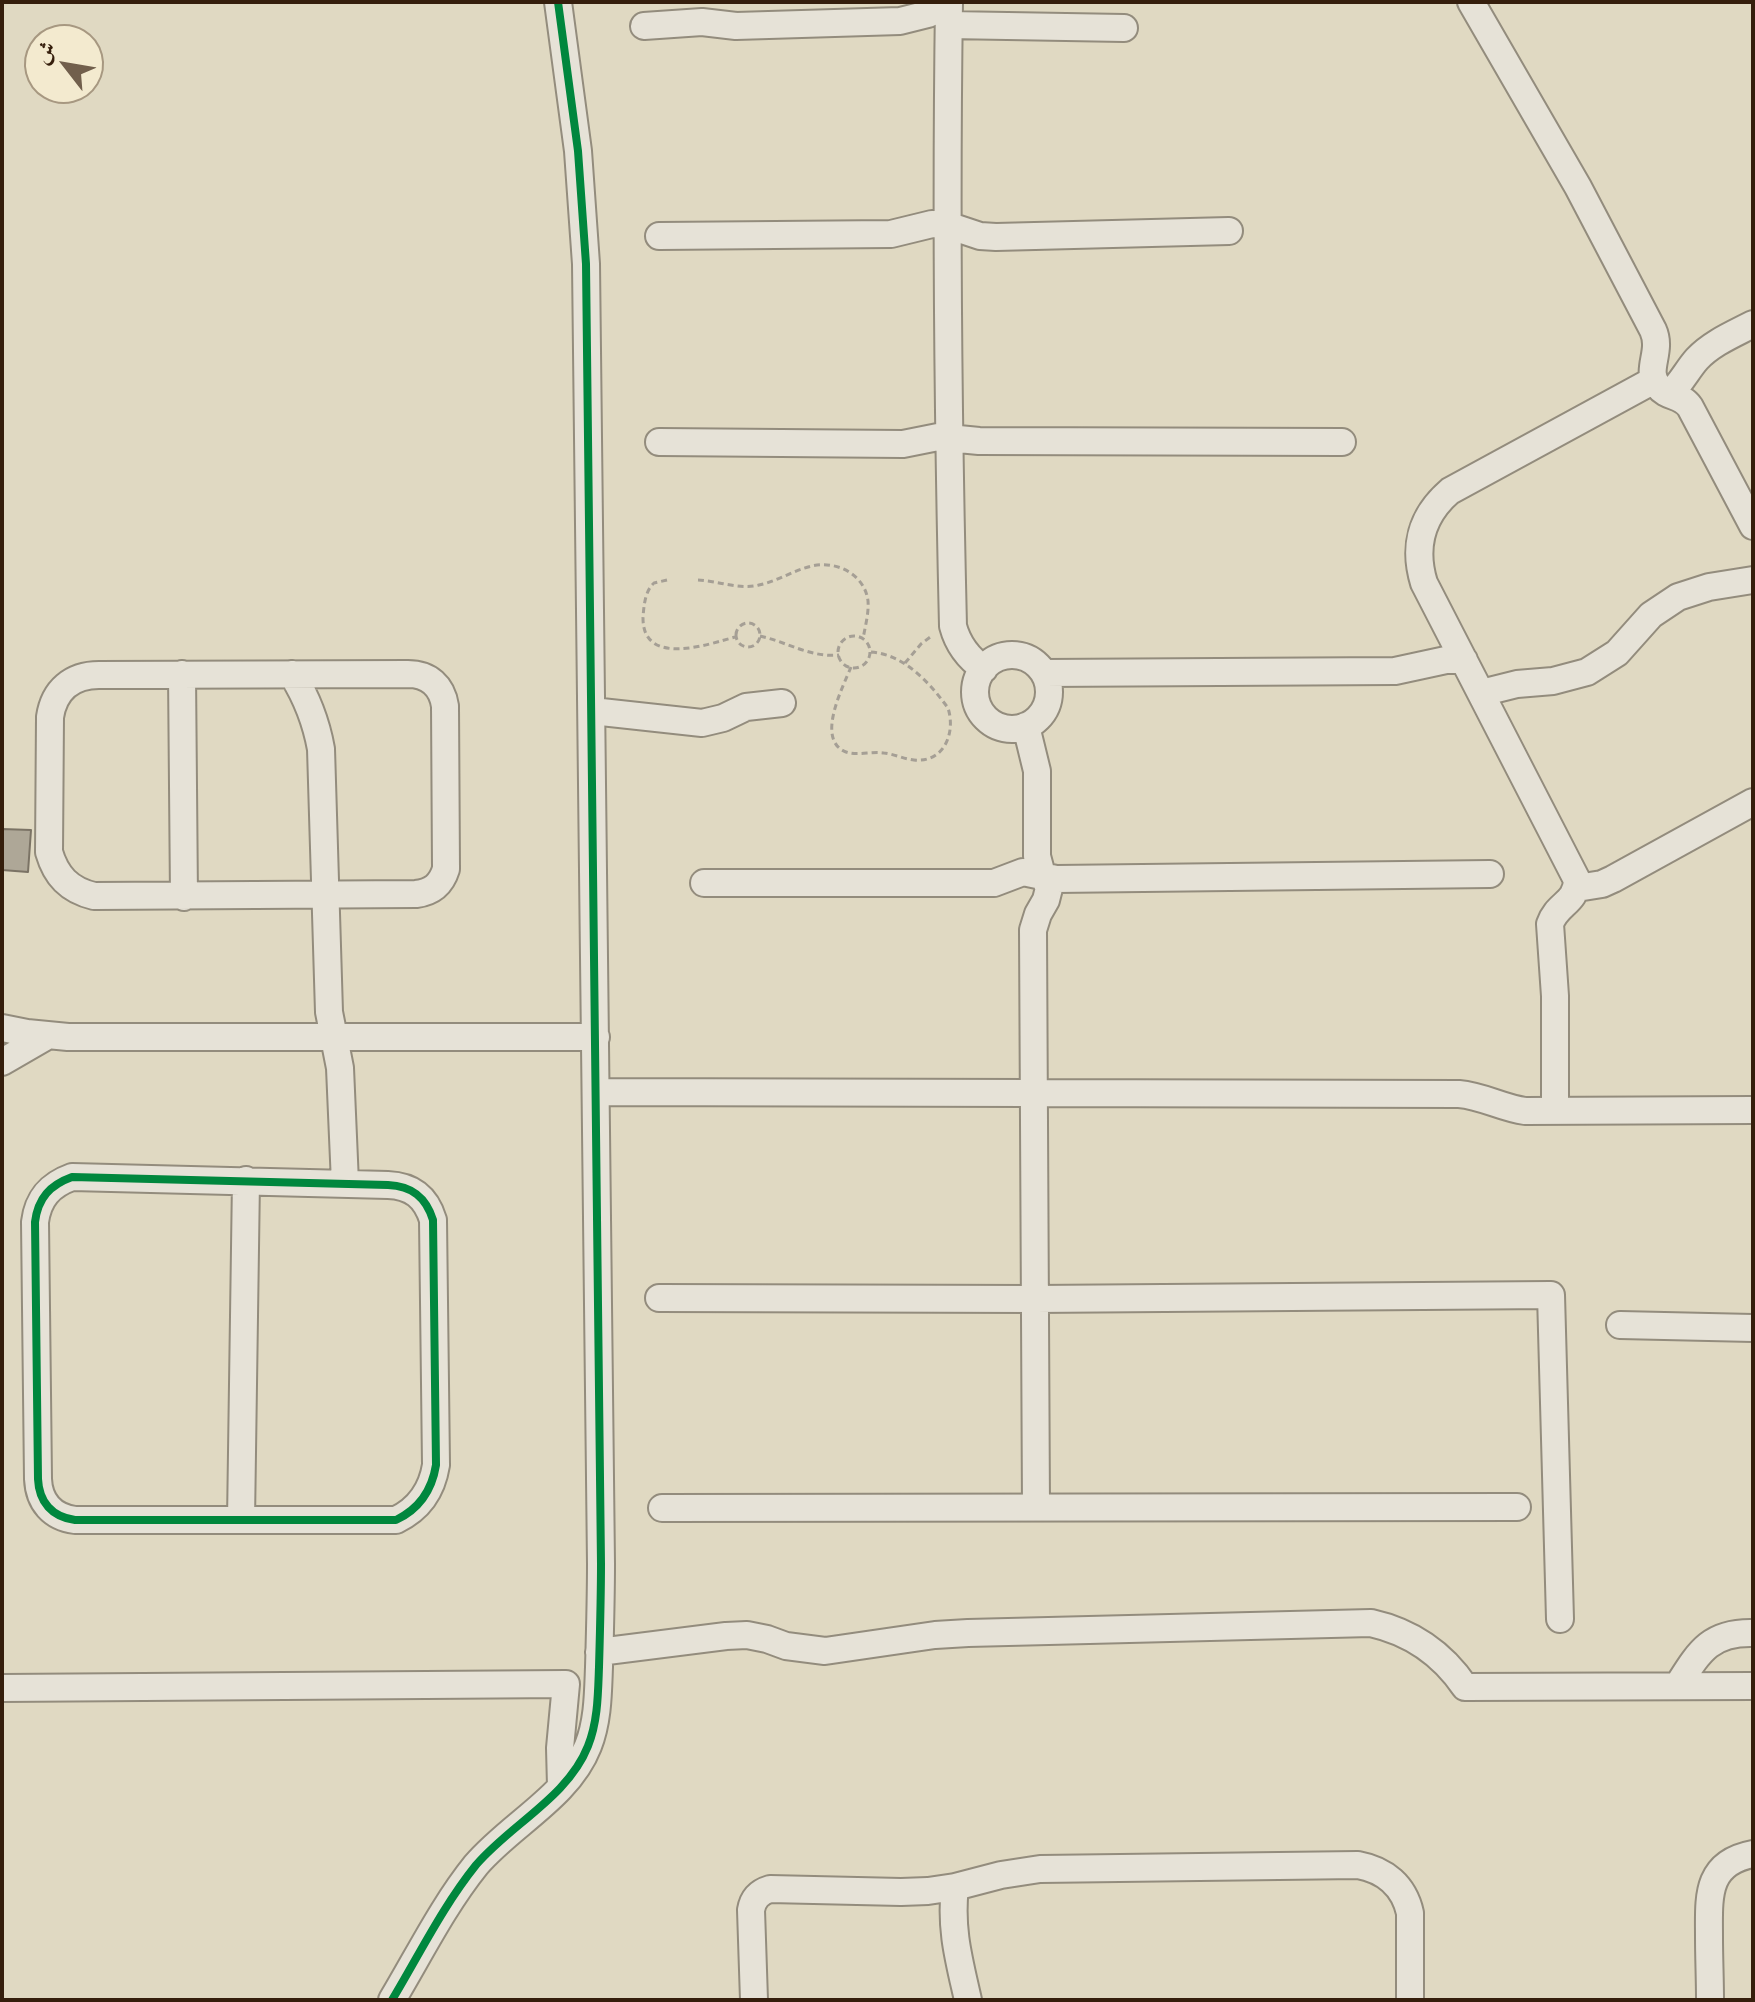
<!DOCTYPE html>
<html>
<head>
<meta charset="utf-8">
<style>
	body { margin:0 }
	#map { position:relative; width:1755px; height:2002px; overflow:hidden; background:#e0d9c2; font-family:"Libre Caslon Text",Amiri,serif }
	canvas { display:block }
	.frame { position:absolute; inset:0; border:4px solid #351e0c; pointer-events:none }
	.north { position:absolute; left:24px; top:24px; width:80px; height:80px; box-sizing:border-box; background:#f3eacf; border:2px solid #a79881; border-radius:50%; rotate:301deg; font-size:22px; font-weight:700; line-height:32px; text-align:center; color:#351e0c }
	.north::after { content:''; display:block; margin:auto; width:28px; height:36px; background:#715f4c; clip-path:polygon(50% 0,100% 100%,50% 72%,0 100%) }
</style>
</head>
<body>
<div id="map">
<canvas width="1755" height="2002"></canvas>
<div class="frame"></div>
<div class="north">ش</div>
</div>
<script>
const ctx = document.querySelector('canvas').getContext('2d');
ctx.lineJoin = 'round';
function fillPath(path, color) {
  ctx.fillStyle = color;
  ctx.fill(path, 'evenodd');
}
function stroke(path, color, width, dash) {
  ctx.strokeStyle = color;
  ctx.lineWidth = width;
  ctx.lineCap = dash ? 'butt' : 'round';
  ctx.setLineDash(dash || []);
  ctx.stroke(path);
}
const building = new Path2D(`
	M2 829 31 830 28 872 2 870Z`);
const path = new Path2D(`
	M667 580 654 583C645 591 644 605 643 617 642 668 709 644 735 637
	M698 580C718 581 740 590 759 585 778 581 794 570 812 566 837 560 865 575 868 601 869 613 865 627 863 639
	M736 635a12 12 0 1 1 24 0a12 12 0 1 1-24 0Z
	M760 636C787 642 811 658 839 655
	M838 652a16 16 0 1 1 32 0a16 16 0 1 1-32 0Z
	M905 663 921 644 933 635
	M851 667C843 687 815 740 846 752 857 756 872 751 884 753 894 754 904 759 914 760 944 763 956 733 948 708 929 682 904 654 870 652`);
const minor = new Path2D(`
	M949 2C946 210 948 418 953 626 958 645 968 658 984 669
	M1471 2 1578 187 1653 330C1663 352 1644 370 1658 386 1667 398 1681 394 1690 407L1753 526
	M949 25 1124 28
	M644 26 702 22 736 26 900 21 928 14 949 4
	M659 236 891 234 932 224 947 225 980 236 996 237 1229 231
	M1669 394C1681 384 1687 370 1697 359 1712 343 1734 334 1753 324
	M659 442 903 444 938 437 979 441 1342 442
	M975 692a37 37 0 1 1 74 0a37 37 0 1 1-74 0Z
	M1044 673 1395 671 1446 660H1464
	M182 674 184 897
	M292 674C307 698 316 721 321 749L329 1012 340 1068 345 1183
	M408 674C429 674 442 686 445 706L446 869C441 885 432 892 416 894L94 896C69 890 56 876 49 852L50 717C54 690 72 675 99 675Z
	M1481 693 1517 684 1553 681 1587 672 1617 653 1651 615 1678 597 1709 587 1753 580
	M592 711 702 723 723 718 746 707 782 703
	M1026 726 1037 771V856L1041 871 1049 888 1046 900 1038 914 1033 930 1036 1507
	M704 883H994L1023 872 1056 879 1490 874
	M1577 888 1602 884 1613 879 1753 802
	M2 1028 27 1033 68 1037H596
	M2 1062 47 1036
	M597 1092 1459 1094C1483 1096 1502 1108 1525 1111L1753 1110
	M1555 1111V996L1550 924C1557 903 1576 904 1577 880L1424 583C1413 547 1421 516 1450 491L1654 380
	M72 1177 388 1185C412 1186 426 1197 433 1220L436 1465C432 1490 419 1509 396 1520H75C52 1517 39 1502 38 1479L35 1222C38 1198 50 1185 72 1177Z
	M659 1298 1035 1299 1551 1295 1560 1619
	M1620 1325 1753 1328
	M662 1508 1517 1507
	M241 1520 246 1180
	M599 1652 726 1636 747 1635 767 1639 786 1646 825 1651 935 1635 968 1633 1371 1623C1411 1632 1442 1653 1465 1687L1753 1686
	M1678 1685C1699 1652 1710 1632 1753 1633
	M2 1688 566 1684 560 1748 561 1786
	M955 1887C950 1929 959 1960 968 2000
	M392 2000C419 1955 443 1906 476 1865 511 1824 568 1797 588 1746 598 1721 598 1693 599 1667 600 1632 601 1598 601 1563L586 264 578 151 558 2
	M754 2000 751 1910C753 1898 760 1892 770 1889L901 1892 928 1891 955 1887 1001 1875 1040 1869 1358 1865C1385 1870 1404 1886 1410 1913V2000
	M1710 2000C1710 1979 1709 1958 1709 1937 1709 1898 1705 1863 1753 1854`);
const cycleway = new Path2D(`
	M72 1177 388 1185C412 1186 426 1197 433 1220L436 1465C432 1490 419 1509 396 1520H75C52 1517 39 1502 38 1479L35 1222C38 1198 50 1185 72 1177Z
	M392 2000C419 1955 443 1906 476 1865 511 1824 568 1797 588 1746 598 1721 598 1693 599 1667 600 1632 601 1598 601 1563L586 264 578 151 558 2`);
fillPath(building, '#aea797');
stroke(building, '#7b7365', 2);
stroke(minor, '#938c7d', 30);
stroke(path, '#a59f95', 3, [6, 4]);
stroke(minor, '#e6e2d7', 26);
stroke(cycleway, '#00873e', 8);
</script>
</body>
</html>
